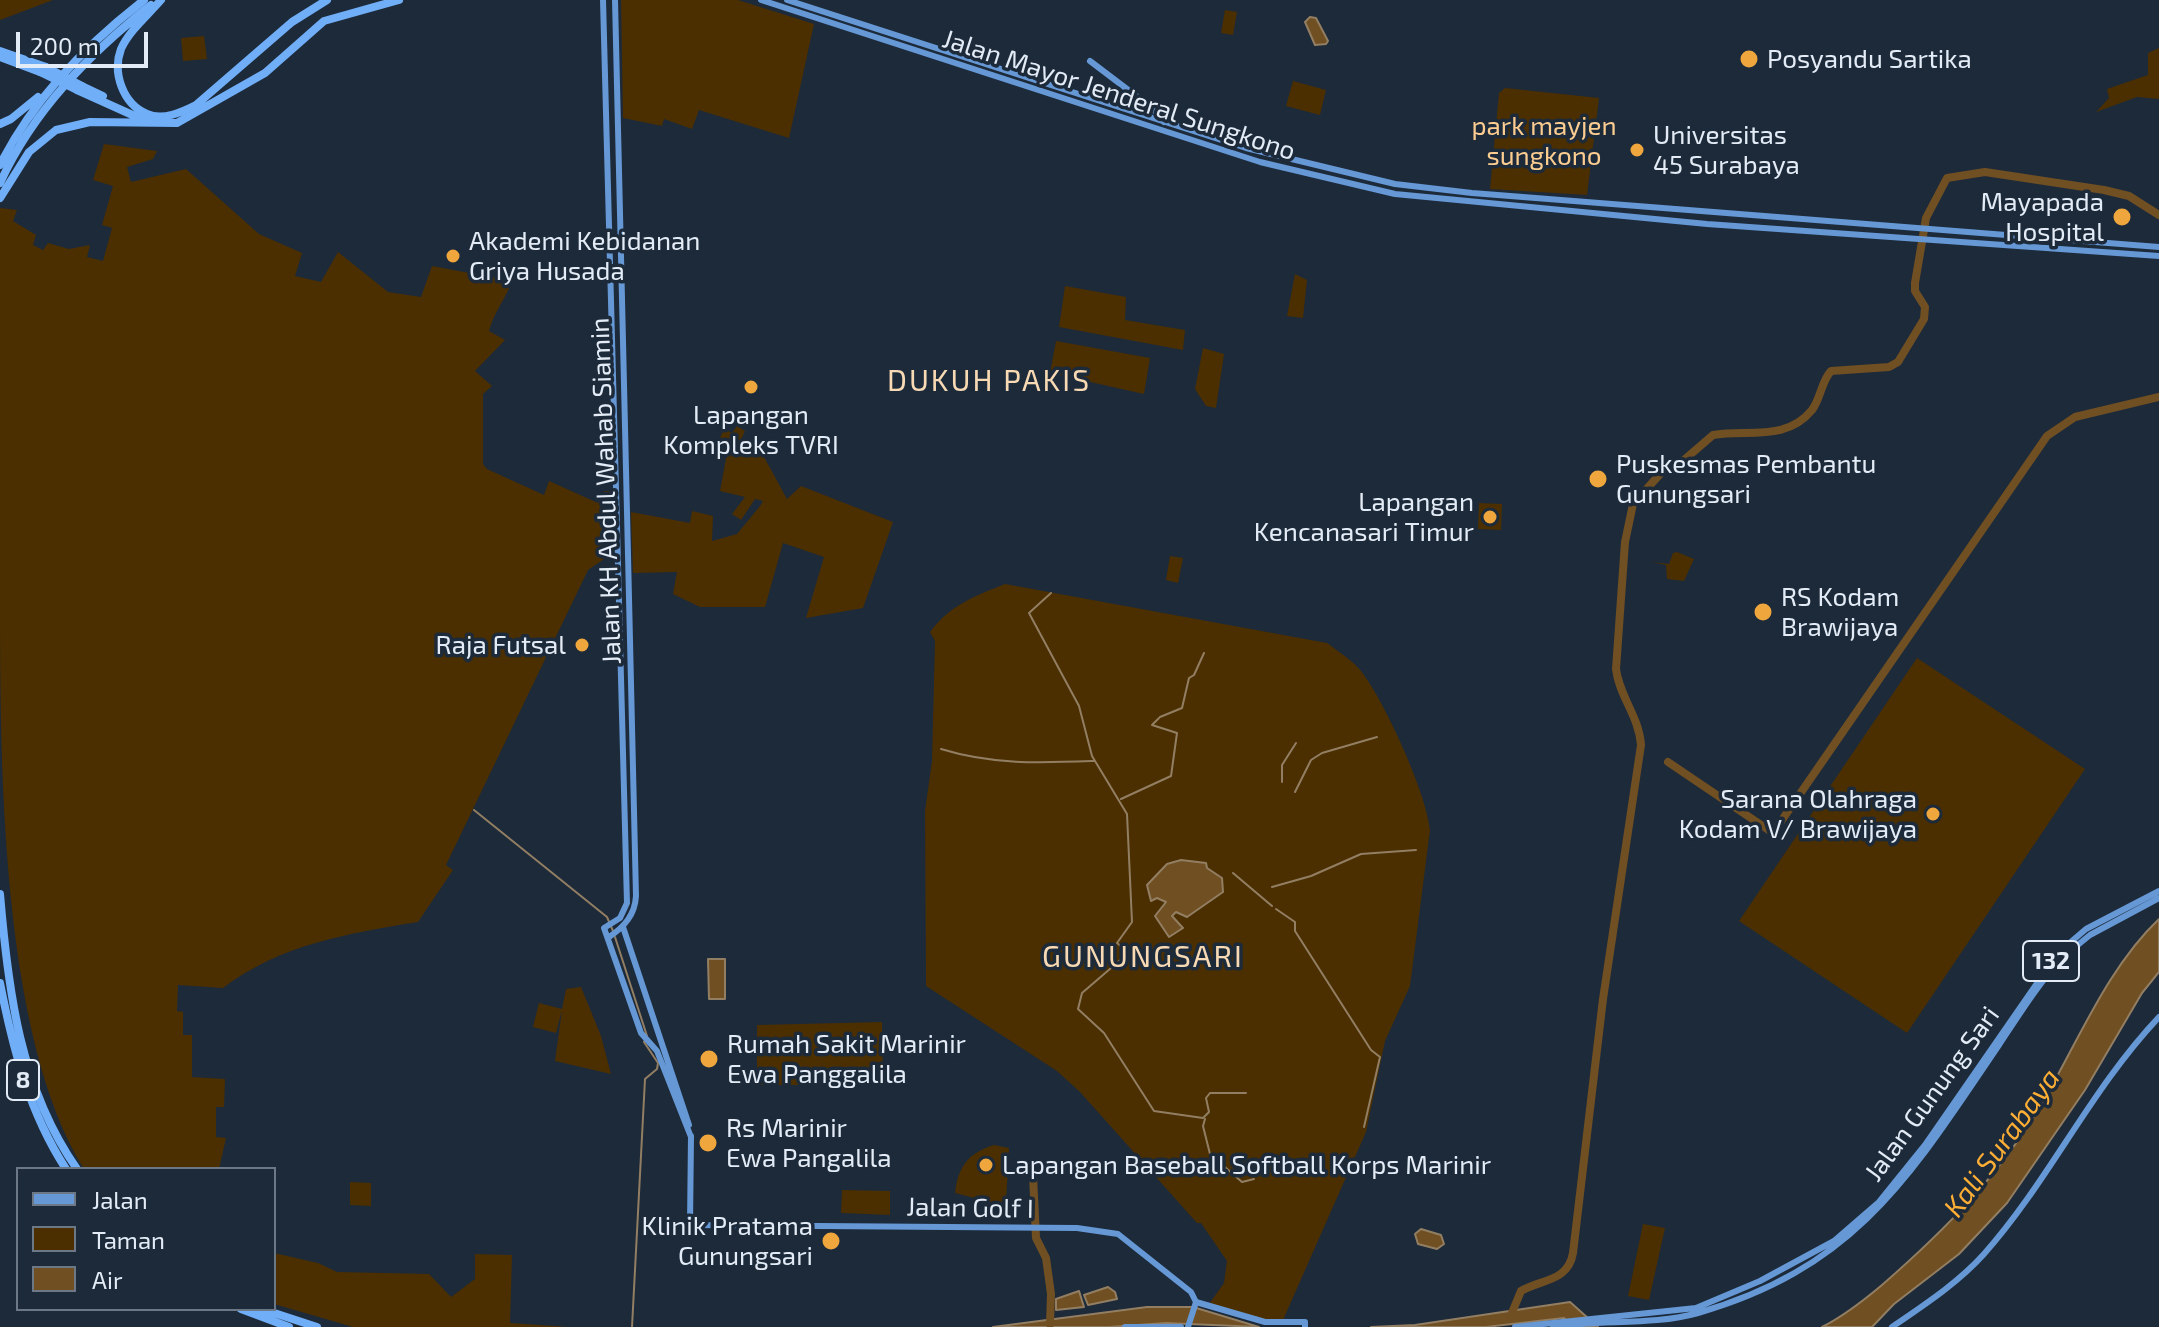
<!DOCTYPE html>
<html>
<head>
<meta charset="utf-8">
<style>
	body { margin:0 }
	#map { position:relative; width:2159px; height:1327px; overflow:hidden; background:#1d2a3a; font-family:"Exo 2",sans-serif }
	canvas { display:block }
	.legend { position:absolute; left:16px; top:1167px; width:260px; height:144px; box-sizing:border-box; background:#1d2a3a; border:2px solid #6c7885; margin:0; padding:10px 14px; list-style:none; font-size:24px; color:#e3ecf6 }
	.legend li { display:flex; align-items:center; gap:16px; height:40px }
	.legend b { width:40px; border:2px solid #6c7885 }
	.scale { position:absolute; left:16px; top:32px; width:132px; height:36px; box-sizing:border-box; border:4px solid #e3ecf6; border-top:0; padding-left:10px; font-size:24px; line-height:28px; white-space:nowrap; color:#e3ecf6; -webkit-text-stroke:6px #1d2a3a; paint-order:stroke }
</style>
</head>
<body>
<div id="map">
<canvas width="2159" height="1327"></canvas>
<ul class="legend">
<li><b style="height:10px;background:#6598d5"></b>Jalan</li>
<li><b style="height:22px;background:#4b2f00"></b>Taman</li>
<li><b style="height:22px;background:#704f22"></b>Air</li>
</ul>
<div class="scale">200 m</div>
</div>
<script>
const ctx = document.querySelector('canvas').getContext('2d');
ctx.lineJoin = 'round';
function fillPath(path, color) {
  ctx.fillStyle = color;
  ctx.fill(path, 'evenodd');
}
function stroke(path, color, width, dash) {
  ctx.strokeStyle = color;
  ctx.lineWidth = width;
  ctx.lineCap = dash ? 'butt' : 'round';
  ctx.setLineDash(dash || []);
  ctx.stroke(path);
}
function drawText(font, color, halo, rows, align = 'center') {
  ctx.font = font + ' "Exo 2",sans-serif';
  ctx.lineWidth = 7;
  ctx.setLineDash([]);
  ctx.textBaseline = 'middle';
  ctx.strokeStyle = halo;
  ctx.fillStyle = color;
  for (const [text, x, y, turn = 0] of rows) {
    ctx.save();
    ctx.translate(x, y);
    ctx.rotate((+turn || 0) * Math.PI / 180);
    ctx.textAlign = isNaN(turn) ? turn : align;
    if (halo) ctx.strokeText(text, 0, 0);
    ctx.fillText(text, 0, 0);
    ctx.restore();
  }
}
const green = new Path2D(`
	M0 0H53L0 20Z
	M621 0H738L814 24 789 138 699 110 692 129 664 119 662 126 623 118Z
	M1225 10 1237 12 1233 35 1221 33Z
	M204 36 207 59 183 61 181 38Z
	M2159 48V99L2137 97 2096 112 2109 98 2107 89 2148 75V53Z
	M1293 81 1326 90 1320 115 1286 106Z
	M1505 88 1599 98 1587 195 1490 189 1499 93Z
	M104 144 157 151 153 159 127 167 131 182 186 169 259 234 302 253 295 276 321 282 338 252 388 292 421 297 432 266 512 281C505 300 494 312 489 331L505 340 475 371 492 386 483 394V464L487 469 544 495 549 481 598 503 604 491H614L615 558 604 559 588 570 446 865 453 870 418 922C349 933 279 945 223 988L178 985 177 1011 183 1012V1035H192V1077L225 1079 224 1107H216V1137L226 1138 219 1169H84C0 1035 0 760 0 596 0 467 0 337 0 208L17 210 13 221 36 235 33 245 43 250 48 243 69 249 90 245 87 257 103 261 112 228 102 225 113 186 93 180Z
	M1295 274 1307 280 1303 318 1287 316Z
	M1065 286 1126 297 1125 320 1185 330 1183 350 1059 327Z
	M1056 341 1150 358 1144 394 1050 373Z
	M1203 348 1224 354 1216 408 1206 406 1195 389Z
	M737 426 745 431 740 442 763 455 787 499 801 486 893 522 863 608 806 618 824 557 783 543 765 607H700L673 594 677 572 633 573 631 512 690 523 692 511 713 516 712 541 737 534 760 506 763 501 755 499 741 520 732 514 745 497 720 491 728 448 717 445 724 429 732 433Z
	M1479 503 1502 504 1501 530 1478 529Z
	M1677 552 1694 559 1684 581 1667 579 1666 565 1651 562 1669 564 1673 553Z
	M1170 556 1183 558 1178 583 1166 580Z
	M1005 584 1327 643C1339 652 1352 660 1361 671 1384 700 1427 794 1430 830L1410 986 1385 1041 1366 1132 1283 1320 1268 1321 1209 1304 1224 1283 1227 1261 1201 1223H1197L1080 1092 1057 1071 926 986 925 811 932 761 935 641 930 632C950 605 975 596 1005 584Z
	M1917 658 2085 769 1907 1033 1739 921Z
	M581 987 601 1036 611 1074 555 1061 562 1010 556 1033 533 1027 539 1003 562 1009 566 989Z
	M882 1022 883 1085H757V1025Z
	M994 1145 1009 1148 1006 1202 1001 1205 955 1193C958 1167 968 1153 994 1145Z
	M350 1182 371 1183V1206L350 1205Z
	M842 1190 890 1191V1215L841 1213Z
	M1643 1224 1665 1228 1649 1300 1628 1296Z
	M274 1253 318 1263 337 1272 429 1274 451 1297 475 1279V1254L512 1255 510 1323 569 1327H353L274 1304Z`);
const water = new Path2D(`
	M1310 17 1316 18 1328 41 1326 44 1315 45 1305 22Z
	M1181 860 1206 863 1207 868 1222 878 1223 892 1187 917 1176 912 1172 916 1183 928 1169 937 1155 916 1166 902 1157 898 1151 901 1147 885 1167 864Z
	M2159 919V972L2142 993 2085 1090 2007 1203 1959 1254 1894 1304 1872 1327H1822C1844 1316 1863 1301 1882 1285 1945 1230 2003 1172 2045 1098 2079 1039 2109 966 2159 919Z
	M708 959H725V999H709Z
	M1421 1229 1441 1235 1444 1244 1437 1249 1418 1244 1415 1234Z
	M1108 1287 1115 1292 1117 1299 1088 1305 1084 1295Z
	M1079 1291 1084 1307 1056 1310V1299Z
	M1570 1302 1598 1327H1573L1564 1318 1486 1327H1371L1415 1325Z
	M1147 1307H1193L1259 1327 1166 1323 1109 1327H993Z`);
const stream = new Path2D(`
	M1051 593 1029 613 1079 706 1092 756 1127 814 1132 922 1117 943 1124 949 1125 956 1082 993 1078 1009 1104 1033 1154 1111 1203 1118 1209 1112 1206 1098 1210 1093H1246
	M1160 717 1182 708 1189 678 1194 675 1204 653
	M941 749C993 765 1040 763 1094 761
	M1282 782V765L1296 743
	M1295 792 1311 760 1322 753 1377 737
	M1121 799 1171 776 1177 733 1152 725 1159 718
	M474 810 607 917 613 931
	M1233 873 1272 906
	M1272 887 1311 876 1361 854 1416 850
	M1276 909 1295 922V931L1371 1050 1380 1057 1364 1127
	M615 937 647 1036 644 1042 658 1063 657 1069 645 1079 632 1327
	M1205 1119 1203 1126 1210 1154 1242 1182 1254 1179`);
const river = new Path2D(`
	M1668 762 1773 833 2047 436 2075 417 2159 397
	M1033 1176 1036 1238 1046 1258 1051 1294 1050 1324
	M1511 1315 1521 1291C1541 1279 1568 1282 1573 1253L1603 999 1641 745C1639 716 1619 696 1616 669L1625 542 1633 504 1661 473 1684 460 1713 435C1747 429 1786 442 1812 410 1821 398 1821 382 1831 371L1889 367 1898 362 1924 319 1925 307 1915 291V283L1926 218 1947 178 1985 172 2104 190 2129 196 2159 215`);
const major = new Path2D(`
	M603 0 627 903 620 918 604 928 641 1033 657 1051 691 1137
	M761 0 1260 162 1395 194 1707 224 2159 256
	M787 0 1246 148 1395 184 1472 193 2159 247
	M1090 61 1152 108 1164 122
	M623 927 689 1125
	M609 937C624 927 635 915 636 896L615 0
	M691 1136 690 1225 1077 1228 1118 1234 1191 1292 1196 1302 1188 1327
	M1196 1302 1265 1322H1305V1327
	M1125 1327H1181
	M1515 1327 1696 1308 1760 1281 1834 1241 1879 1202 1925 1145 2058 953 2086 929 2159 891
	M1553 1327C1601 1319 1652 1326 1698 1313 1858 1267 1912 1173 1999 1045 2019 1015 2038 984 2063 957L2090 935 2159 898
	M1892 1327C1924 1305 1958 1283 1984 1254 2049 1181 2090 1090 2159 1017`);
const highway = new Path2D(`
	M161 0C148 15 129 31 121 49 112 73 123 104 147 114 163 121 182 112 196 105L292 22 327 0
	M0 51 46 67
	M0 57 40 72
	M82 86 103 96
	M77 90 148 122
	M0 124 11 119 38 97
	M0 165C33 99 86 45 144 0
	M0 183C33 111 89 54 151 5
	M0 198 29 152 56 130 90 122 177 123 265 73 324 21 399 0
	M0 894C8 990 20 1088 77 1169
	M0 983C13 1049 29 1112 66 1169
	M241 1309 289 1327
	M262 1309 317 1327`);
const highwayBridge = new Path2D(`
	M46 67 82 86
	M40 72 77 90`);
const markers = [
	[1749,59,10,"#efa73d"],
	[1637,150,8,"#efa73d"],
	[2122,217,10,"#efa73d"],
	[453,256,8,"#efa73d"],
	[751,387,8,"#efa73d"],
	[1598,479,10,"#efa73d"],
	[1490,517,8,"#efa73d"],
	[1763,612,10,"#efa73d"],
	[582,645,8,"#efa73d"],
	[1933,814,8,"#efa73d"],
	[709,1059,10,"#efa73d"],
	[708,1143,10,"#efa73d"],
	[986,1165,8,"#efa73d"],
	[831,1241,10,"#efa73d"]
];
const shields = [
	[2051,961,56],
	[23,1080,32]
];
const shieldNames = [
	["132",2051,961],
	["8",23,1080]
];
const poiNames = [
	["Posyandu Sartika",1767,59],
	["Universitas",1653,135],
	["45 Surabaya",1653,165],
	["Mayapada",2104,202,"right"],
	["Hospital",2104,232,"right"],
	["Akademi Kebidanan",469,241],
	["Griya Husada",469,271],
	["Lapangan",751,415,"center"],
	["Kompleks TVRI",751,445,"center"],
	["Puskesmas Pembantu",1616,464],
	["Gunungsari",1616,494],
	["Lapangan",1474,502,"right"],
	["Kencanasari Timur",1474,532,"right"],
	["RS Kodam",1781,597],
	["Brawijaya",1781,627],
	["Raja Futsal",566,645,"right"],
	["Sarana Olahraga",1917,799,"right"],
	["Kodam V/ Brawijaya",1917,829,"right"],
	["Rumah Sakit Marinir",727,1044],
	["Ewa Panggalila",727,1074],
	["Rs Marinir",726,1128],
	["Ewa Pangalila",726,1158],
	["Lapangan Baseball Softball Korps Marinir",1002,1165],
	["Klinik Pratama",813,1226,"right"],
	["Gunungsari",813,1256,"right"]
];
const streetNames = [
	["Jalan Mayor Jenderal Sungkono",1119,95,18],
	["Jalan KH Abdul Wahab Siamin",606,491,-92],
	["Jalan Gunung Sari",1932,1094,-54],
	["Jalan Golf I",970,1208,1]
];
const parkNames = [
	["park mayjen",1544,126],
	["sungkono",1544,156]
];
const waterNames = [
	["Kali Surabaya",2002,1143,-54]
];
const quarterNames = [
	["DUKUH PAKIS",989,381],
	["GUNUNGSARI",1143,957]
];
fillPath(green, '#4b2f00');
fillPath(water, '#704f22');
stroke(water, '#927e62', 2);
stroke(stream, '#927e62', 2);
stroke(river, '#704f22', 8);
stroke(major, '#6598d5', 6);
stroke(highway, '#70aef8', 8);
stroke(highwayBridge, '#70aef8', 8);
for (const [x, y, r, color] of markers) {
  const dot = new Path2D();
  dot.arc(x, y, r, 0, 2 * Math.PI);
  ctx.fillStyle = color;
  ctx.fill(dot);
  stroke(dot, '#1d2a3a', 3);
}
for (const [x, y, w] of shields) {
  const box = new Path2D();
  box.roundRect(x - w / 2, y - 20, w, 40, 6);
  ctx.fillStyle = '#1d2a3a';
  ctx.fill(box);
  stroke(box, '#e3ecf6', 2);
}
drawText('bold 24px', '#e3ecf6', null, shieldNames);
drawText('26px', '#e3ecf6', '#1d2a3a', poiNames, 'left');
drawText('26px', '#e3ecf6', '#1d2a3a', streetNames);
drawText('26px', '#fccd91', '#1d2a3a', parkNames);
drawText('italic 28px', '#fcae35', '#1d2a3a', waterNames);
ctx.letterSpacing = '2px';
drawText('30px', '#f7d9b3', '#1d2a3a', quarterNames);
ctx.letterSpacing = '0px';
</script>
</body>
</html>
